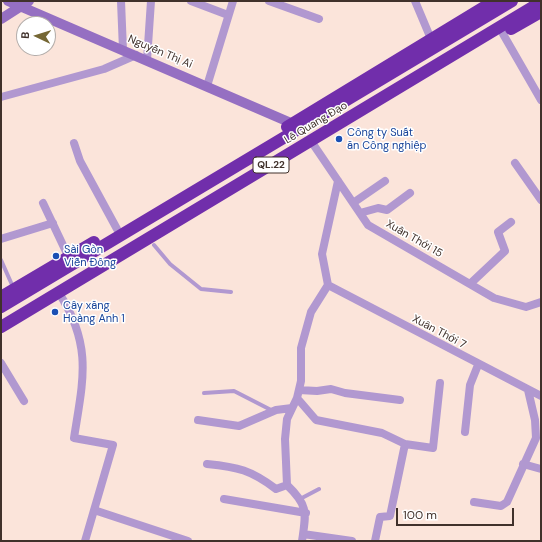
<!DOCTYPE html>
<html>
<head>
<meta charset="utf-8">
<style>
	body { margin:0 }
	#map { position:relative; width:542px; height:542px; overflow:hidden; background:#fbe4da; font-family:"DM Sans",sans-serif }
	canvas { display:block }
	.frame { position:absolute; inset:0; border:2px solid #40312b; pointer-events:none }
	.north { position:absolute; left:16px; top:16px; width:40px; height:40px; box-sizing:border-box; background:#fff; border:1px solid #b3adaa; border-radius:50%; rotate:274deg; font-size:11px; font-weight:700; line-height:16px; text-align:center; color:#40312b }
	.north::after { content:''; display:block; margin:auto; width:14px; height:18px; background:#756734; clip-path:polygon(50% 0,100% 100%,50% 72%,0 100%) }
	.scale { position:absolute; left:396px; top:508px; width:118px; height:18px; box-sizing:border-box; border:2px solid #40312b; border-top:0; padding-left:5px; font-size:12px; line-height:14px; white-space:nowrap; color:#40312b; -webkit-text-stroke:3px #fff; paint-order:stroke }
</style>
</head>
<body>
<div id="map">
<canvas width="542" height="542"></canvas>
<div class="frame"></div>
<div class="north">B</div>
<div class="scale">100 m</div>
</div>
<script>
const ctx = document.querySelector('canvas').getContext('2d');
ctx.lineJoin = 'round';
function stroke(path, color, width, dash) {
  ctx.strokeStyle = color;
  ctx.lineWidth = width;
  ctx.lineCap = dash ? 'butt' : 'round';
  ctx.setLineDash(dash || []);
  ctx.stroke(path);
}
function drawText(font, color, halo, rows, align = 'center') {
  ctx.font = font + ' "DM Sans",sans-serif';
  ctx.lineWidth = 3;
  ctx.setLineDash([]);
  ctx.textBaseline = 'middle';
  ctx.strokeStyle = halo;
  ctx.fillStyle = color;
  for (const [text, x, y, turn = 0] of rows) {
    ctx.save();
    ctx.translate(x, y);
    ctx.rotate((+turn || 0) * Math.PI / 180);
    ctx.textAlign = isNaN(turn) ? turn : align;
    if (halo) ctx.strokeText(text, 0, 0);
    ctx.fillText(text, 0, 0);
    ctx.restore();
  }
}
const lane = new Path2D(`
	M154 245 170 264 201 289 231 292
	M1 260 13 287
	M204 393 234 391 273 411
	M300 499 319 489`);
const street = new Path2D(`
	M121 1 123 50
	M191 1 228 15
	M269 1 319 19
	M415 1 431 39
	M503 34 541 100
	M147 60 151 1
	M207 86 233 1
	M1 97 104 69 136 55
	M311 141 368 225 494 298 526 307 541 302
	M74 143 80 161 117 229
	M515 163 541 200
	M43 203 70 260
	M353 203 385 181
	M360 213 378 208 387 210 410 193
	M1 239 53 223
	M470 284 505 251 498 232 511 222
	M328 285 541 396
	M59 293C93 346 83 380 74 438L113 445 85 541
	M1 363 24 401
	M299 390 317 391 331 389 345 393 400 400
	M297 398 316 420 382 433 405 444
	M198 420 239 426 276 410 292 408
	M465 432 470 385 478 365
	M207 464C238 467 251 470 276 489L287 485
	M523 464 541 469
	M224 499 306 513
	M474 502 501 506 507 502 536 438 535 420 528 390
	M94 510 188 541
	M303 534 352 541
	M302 541C306 513 309 506 287 485L285 439 287 419 297 398 301 381V348L311 312 328 285 322 254 338 181
	M375 541 380 517 390 516 405 444 433 448 440 383`);
const secondary = new Path2D(`
	M8 1 298 126
	M1 19 29 1`);
const highway = new Path2D(`
	M511 29 541 12
	M287 127 494 1
	M1 297 94 242
	M1 307 512 1
	M1 327 541 2`);
const markers = [
	[339,139,4,"#1a4fb4"],
	[56,256,4,"#1a4fb4"],
	[55,312,4,"#1a4fb4"]
];
const shields = [
	[271,165,36]
];
const shieldNames = [
	["QL.22",271,165]
];
const streetNames = [
	["Nguyễn Thị Ai",160,52,23],
	["Lê Quang Đạo",316,123,-31],
	["Xuân Thới 15",414,239,30],
	["Xuân Thới 7",439,332,28]
];
const transitNames = [
	["Công ty Suất",347,133],
	["ăn Công nghiệp",347,146],
	["Sài Gòn",64,250],
	["Viễn Đông",64,263],
	["Cây xăng",63,306],
	["Hoàng Anh 1",63,319]
];
stroke(lane, '#b198d0', 4);
stroke(street, '#b198d0', 8);
stroke(secondary, '#956fc2', 10);
stroke(highway, '#712eab', 12);
for (const [x, y, r, color] of markers) {
  const dot = new Path2D();
  dot.arc(x, y, r, 0, 2 * Math.PI);
  ctx.fillStyle = color;
  ctx.fill(dot);
  stroke(dot, '#fff', 1.5);
}
for (const [x, y, w] of shields) {
  const box = new Path2D();
  box.roundRect(x - w / 2, y - 8, w, 16, 3);
  ctx.fillStyle = '#fff';
  ctx.fill(box);
  stroke(box, '#40312b', 1);
}
drawText('bold 10px', '#40312b', null, shieldNames);
drawText('11px', '#40312b', '#fff', streetNames);
drawText('11px', '#164399', '#fff', transitNames, 'left');
</script>
</body>
</html>
